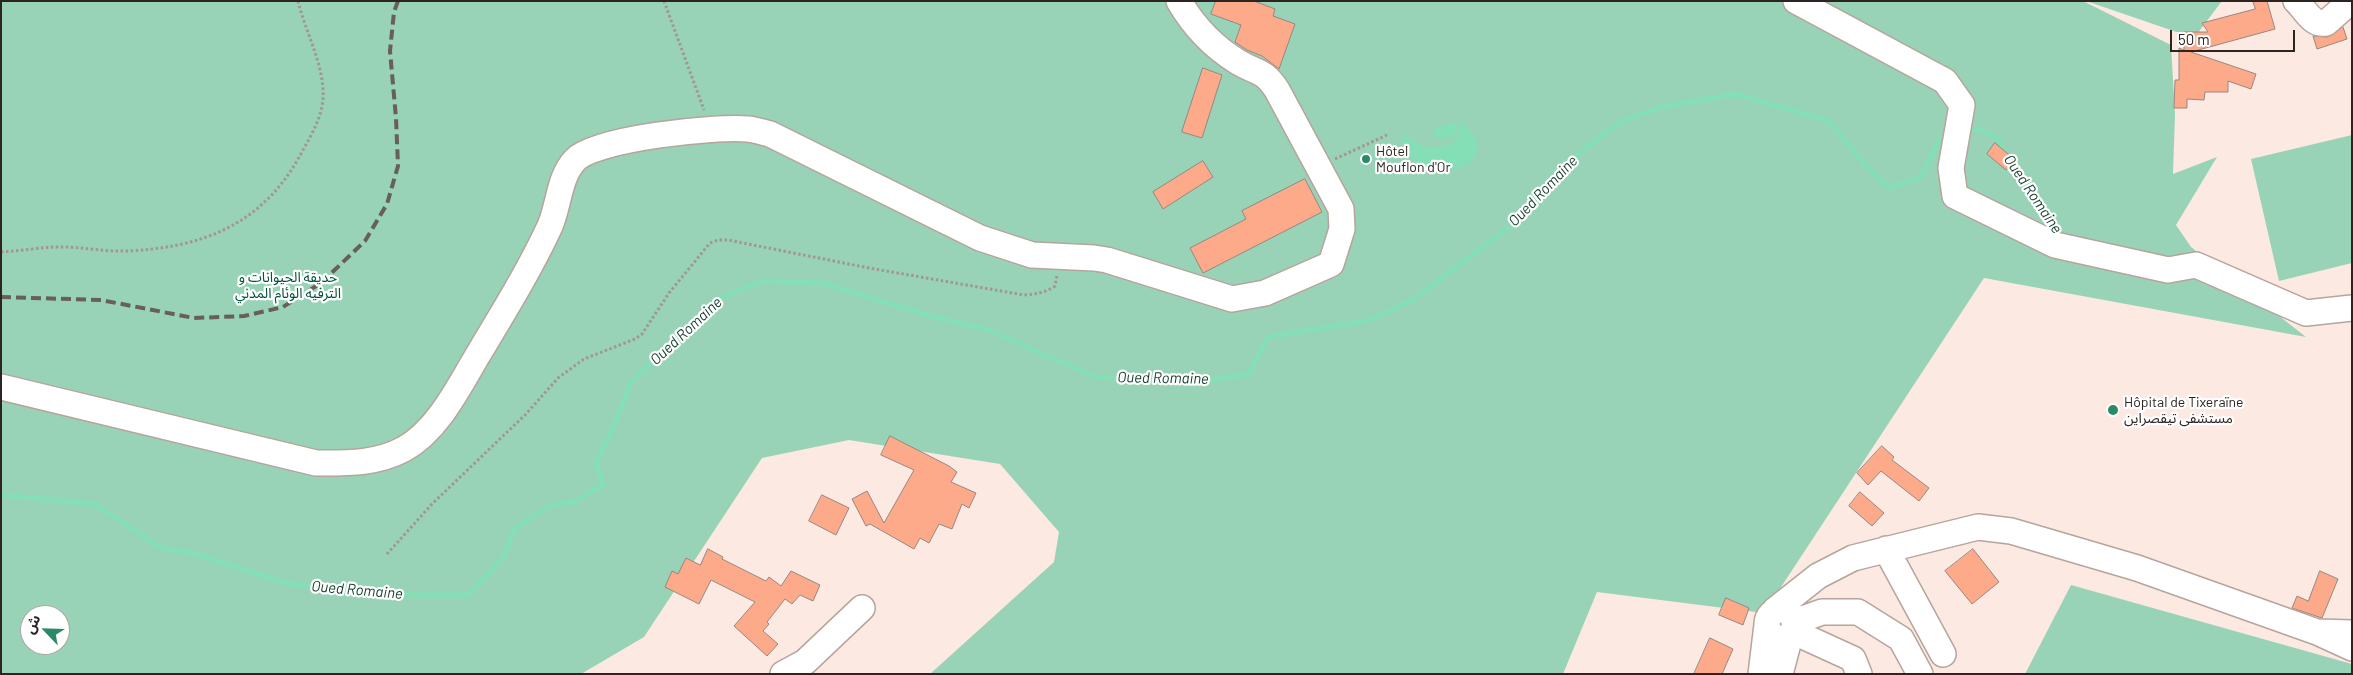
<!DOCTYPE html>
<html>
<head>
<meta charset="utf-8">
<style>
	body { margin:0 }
	#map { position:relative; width:2353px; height:675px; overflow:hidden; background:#fce9e2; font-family:Barlow,"Noto Sans Arabic",sans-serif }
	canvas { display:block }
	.frame { position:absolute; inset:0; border:2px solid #2b2421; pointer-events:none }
	.north { position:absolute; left:20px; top:605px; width:50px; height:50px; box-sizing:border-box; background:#fff; border:1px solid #aaa7a6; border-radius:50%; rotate:294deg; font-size:14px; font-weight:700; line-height:20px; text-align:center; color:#2b2421 }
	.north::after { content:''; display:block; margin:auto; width:18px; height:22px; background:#288b65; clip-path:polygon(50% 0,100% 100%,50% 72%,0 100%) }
	.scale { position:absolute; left:2170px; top:30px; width:125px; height:22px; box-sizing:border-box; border:2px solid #2b2421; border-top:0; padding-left:6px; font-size:15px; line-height:18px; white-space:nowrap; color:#2b2421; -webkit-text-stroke:4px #fff; paint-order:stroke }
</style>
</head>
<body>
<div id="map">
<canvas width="2353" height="675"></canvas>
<div class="frame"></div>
<div class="north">ش</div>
<div class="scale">50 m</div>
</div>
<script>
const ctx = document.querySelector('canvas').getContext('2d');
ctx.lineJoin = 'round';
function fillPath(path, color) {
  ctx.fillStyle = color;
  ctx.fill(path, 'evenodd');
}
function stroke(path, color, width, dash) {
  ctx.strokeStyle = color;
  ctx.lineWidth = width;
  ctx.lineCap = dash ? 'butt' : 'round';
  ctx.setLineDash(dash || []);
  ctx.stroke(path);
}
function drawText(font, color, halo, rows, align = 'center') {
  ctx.font = font + ' Barlow,"Noto Sans Arabic",sans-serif';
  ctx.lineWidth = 4.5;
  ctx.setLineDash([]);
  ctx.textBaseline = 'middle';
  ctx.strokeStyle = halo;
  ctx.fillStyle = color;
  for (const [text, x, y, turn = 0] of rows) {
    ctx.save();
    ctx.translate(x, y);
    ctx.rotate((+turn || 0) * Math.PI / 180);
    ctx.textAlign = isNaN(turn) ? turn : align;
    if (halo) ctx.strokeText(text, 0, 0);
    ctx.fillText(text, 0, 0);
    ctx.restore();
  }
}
const green = new Path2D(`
	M1 1H2083L2171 45 2175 114 2173 174 2217 157 2176 225 2191 247 2306 337 1984 278 1764 613 1597 592 1563 674H930L1054 562 1059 532 1000 464 849 440 762 458 644 637 581 674H1ZM30 615H60V645H30Z
	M2086 1H2222L2194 38Z
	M2352 135V263L2279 281 2251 159Z
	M2071 585 2352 664V674H2025Z`);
const water = new Path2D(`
	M1459 121C1471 129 1477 136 1478 151L1469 164 1453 169 1432 171 1417 164 1400 139 1401 136 1405 135C1411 138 1419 145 1426 147 1444 151 1465 141 1459 121Z
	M1455 123 1458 128 1456 136 1440 139 1435 137 1433 132 1437 127Z`);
const stream = new Path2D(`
	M1964 130 1978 129 1997 137 2010 164 2041 203 2064 238
	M1 495 95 504 161 548 189 552 286 583 380 595H468L503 558 514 529 550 505 574 502 603 485 596 463 612 430 631 382 722 297 762 281 822 283 927 315 989 330 1095 377 1199 382 1249 374 1268 337 1371 320 1414 299 1517 221 1573 158 1620 122 1658 108 1735 94 1829 121 1863 163 1889 188 1921 177 1940 139 1949 135`);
const building = new Path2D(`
	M1216 1H1254L1275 9 1273 16 1295 24 1279 69 1262 56 1247 50 1235 42 1241 25 1211 14Z
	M2253 1H2267L2275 29 2191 52 2256 74 2251 89 2228 81V92H2205L2204 100 2187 99V108H2174L2175 80H2179V48L2184 50V32H2208L2202 23 2255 9Z
	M2343 27 2347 39 2317 49 2313 36 2327 37Z
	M1203 68 1222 75 1202 138 1182 132Z
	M1995 143 2014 159 2006 170 1987 154Z
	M1203 161 1213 177 1163 209 1153 192Z
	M1305 179 1322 212 1203 273 1190 248 1246 219 1242 211Z
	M890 436 949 466 957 472 951 482 976 493 969 508 962 504 952 529 939 524 929 543 920 538 914 549 870 524 866 526 852 499 867 491 884 523 914 470 881 455Z
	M1882 446 1894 457 1892 460 1929 488 1919 501 1881 471 1868 485 1857 473Z
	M1860 492 1884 513 1872 526 1849 506Z
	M822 495 849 508 836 535 809 521Z
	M708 549 723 557 722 559 766 581 769 577 781 586 791 571 820 585 813 601 800 595 792 604 785 599 767 622 769 624 763 631 778 644 767 656 734 626 755 602 711 580 699 604 665 587 672 571 678 574 686 558 700 565Z
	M1973 549 1999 582 1972 604 1945 571Z
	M2320 571 2338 579 2322 618 2292 608 2297 596 2308 601Z
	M1726 598 1749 608 1743 625 1719 615Z
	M1710 638 1733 649 1722 674H1694Z`);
const path = new Path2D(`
	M664 1 704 110
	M1335 159 1387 135
	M1 252C19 251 37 248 54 247 78 246 102 252 126 251 200 248 260 226 298 159 310 137 325 115 323 89 321 59 305 30 298 1
	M387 554 432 504 526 414 558 378 584 359 635 339 642 334 669 293 710 243 718 240H728L869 268 1024 295C1036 294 1045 293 1055 286L1057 275`);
const minor = new Path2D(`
	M1796 1 1945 81 1962 105 1951 168 1955 196 2055 245 2168 270 2196 265 2306 313 2352 308
	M2296 1C2305 9 2312 26 2326 23L2351 1
	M1 387 316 463C347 463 376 464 404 449 440 429 461 382 482 348 506 308 530 269 550 226 559 205 559 177 575 160 596 138 717 126 748 129 756 130 763 132 770 134L980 238 1032 255 1094 258 1107 260 1232 299 1265 293 1331 264 1342 229 1341 209 1277 90C1263 69 1258 74 1238 62 1212 46 1194 27 1179 1
	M1886 549 1943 654
	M1767 624a14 14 0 1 1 28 0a14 14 0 1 1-28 0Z
	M1775 610 1818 576 1853 558 1978 527 2011 531 2137 568 2317 632
	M1794 622 1822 612H1858L1901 639 1920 674
	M1794 632 1853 659 1859 674
	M2352 633 2317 632 2352 648
	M783 674 805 662 862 608
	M1761 674 1767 625
	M1780 674 1790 636`);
const rail = new Path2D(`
	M1 297 101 300 194 318 244 316 283 307 321 283 365 241 387 204 398 166 396 118 390 51 394 12 398 1`);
const markers = [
	[1366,159,5,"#288b65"],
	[2113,410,6,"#288b65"]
];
const poiNames = [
	["Hôtel",1376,151],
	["Mouflon d'Or",1376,167],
	["Hôpital de Tixeraïne",2124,402],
	["مستشفى تيقصراين",2124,418]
];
const parkNames = [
	["حديقة الحيوانات و",288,277],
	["الترفيه الوئام المدني",288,293]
];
const waterNames = [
	["Oued Romaine",1543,191,-46],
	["Oued Romaine",2033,194,56],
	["Oued Romaine",686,331,-43],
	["Oued Romaine",1163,378,1],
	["Oued Romaine",357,590,5]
];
fillPath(green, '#99d3b7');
fillPath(water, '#84dfb6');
stroke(stream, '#84dfb6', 5);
fillPath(building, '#fcaa8a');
stroke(building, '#988780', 1);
stroke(minor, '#b6a49d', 28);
stroke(path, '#a39590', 3, [2.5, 2.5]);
stroke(minor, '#fff', 25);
stroke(rail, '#685e5a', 4, [10, 5]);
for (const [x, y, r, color] of markers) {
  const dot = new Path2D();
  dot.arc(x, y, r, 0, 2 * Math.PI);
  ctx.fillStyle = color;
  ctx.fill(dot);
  stroke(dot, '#fff', 2);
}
drawText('14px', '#2b2421', '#fff', poiNames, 'left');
drawText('14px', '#035238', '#fff', parkNames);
drawText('italic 15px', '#123b2a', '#fff', waterNames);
</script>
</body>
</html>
